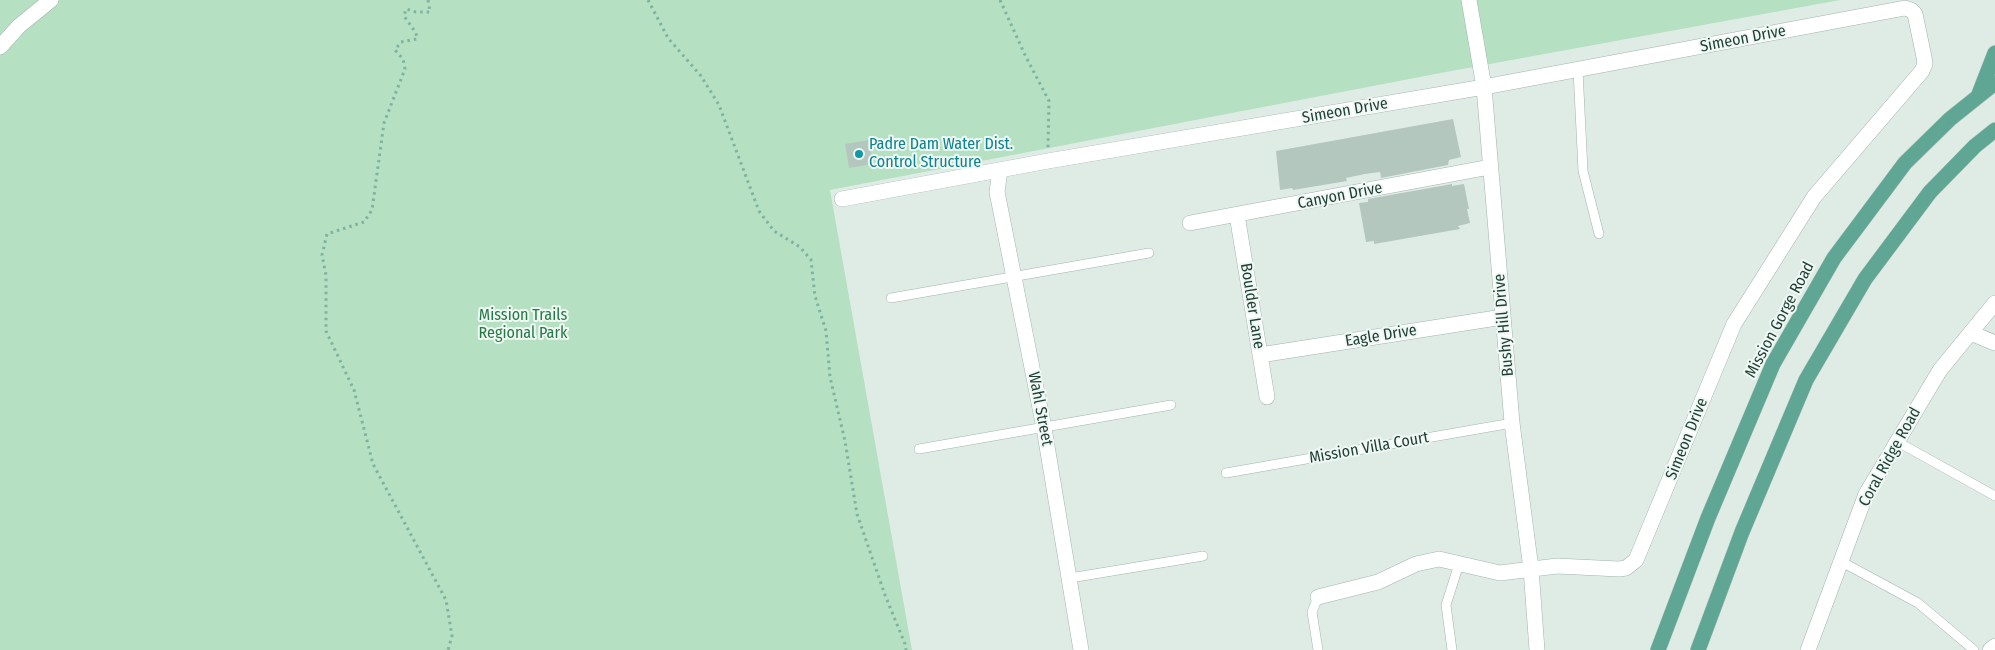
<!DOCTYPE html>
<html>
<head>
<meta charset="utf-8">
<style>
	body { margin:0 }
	canvas { display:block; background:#dfece6 }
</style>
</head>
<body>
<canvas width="1995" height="650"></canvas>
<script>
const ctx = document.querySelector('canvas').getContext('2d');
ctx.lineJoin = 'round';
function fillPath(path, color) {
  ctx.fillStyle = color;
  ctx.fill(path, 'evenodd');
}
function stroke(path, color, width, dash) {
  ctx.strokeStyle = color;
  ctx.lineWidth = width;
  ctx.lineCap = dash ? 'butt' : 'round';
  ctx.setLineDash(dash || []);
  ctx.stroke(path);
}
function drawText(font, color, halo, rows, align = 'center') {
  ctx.font = font + ' "Fira Sans Condensed",sans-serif';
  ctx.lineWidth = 4;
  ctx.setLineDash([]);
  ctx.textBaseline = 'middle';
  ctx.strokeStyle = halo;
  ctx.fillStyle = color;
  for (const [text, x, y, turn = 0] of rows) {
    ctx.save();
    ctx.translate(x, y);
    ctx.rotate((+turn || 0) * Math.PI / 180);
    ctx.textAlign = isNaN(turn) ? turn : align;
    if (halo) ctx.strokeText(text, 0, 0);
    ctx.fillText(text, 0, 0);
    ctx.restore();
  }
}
const green = new Path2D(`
	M0 0H1840L1446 72 830 190 912 650H0Z`);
const building = new Path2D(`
	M1453 119 1461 157 1449 160 1448 165 1381 178 1380 172 1365 174 1346 178 1347 181 1293 190 1292 188 1280 190 1276 151Z
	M869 140 873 164 849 168 845 144Z
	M1452 184V186L1464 184 1469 209H1467L1470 223 1458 226 1460 229 1374 244V241L1366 242 1359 203 1368 202V199Z`);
const path = new Path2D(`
	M428 0 430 12H416L406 9 404 16 416 33 417 39 401 42 395 50 403 59 405 69 384 123 372 210 364 222 327 234 322 255 326 275V331L354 390 373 464 446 600 452 636 448 650
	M648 0 668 38 701 76 719 105 759 211 774 231 800 247 811 260 815 296 826 331 830 377 845 441 857 514 885 595 905 644 906 650
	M1000 0 1025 55 1049 101 1048 148`);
const service = new Path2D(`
	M1578 70 1583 171 1599 234
	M891 298 1149 253
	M1896 441 1995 496
	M919 449 1171 405
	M1226 473 1512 423
	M1842 562 1918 603 1974 650
	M1070 578 1203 556
	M1318 650 1312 612 1318 597
	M1452 650 1446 605 1459 564`);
const minor = new Path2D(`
	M1469 0 1484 87 1512 423 1531 569 1537 650
	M0 47 19 26 51 0
	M1000 170 997 192 1044 428 1081 650
	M842 199 1048 161 1484 87 1905 8 1911 10 1915 14 1924 57 1925 64 1922 71 1814 197 1734 324 1636 560 1626 568 1619 569 1557 566 1500 573 1439 559 1416 564 1378 582 1318 597
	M1237 215 1267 397
	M1190 223 1490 167
	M1971 333 1995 343
	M1260 355 1503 317
	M1808 650 1866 494 1940 370 1995 303
	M1990 650 1995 646`);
const primary = new Path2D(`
	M1979 94 1995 53
	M1658 650 1708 518 1773 364 1834 258 1905 163 1950 119 1995 83
	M1698 650 1742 532 1806 380 1865 279 1930 192 1975 146 1995 130`);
const markers = [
	[859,154,5,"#0f9aa8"]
];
const streetNames = [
	["Simeon Drive",1743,39,-11],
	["Simeon Drive",1345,111,-10],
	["Canyon Drive",1340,196,-11],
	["Boulder Lane",1252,306,81],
	["Mission Gorge Road",1780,320,-62],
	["Bushy Hill Drive",1504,325,-95],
	["Eagle Drive",1381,336,-9],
	["Wahl Street",1040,409,79],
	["Simeon Drive",1687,439,-68],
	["Mission Villa Court",1369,448,-10],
	["Coral Ridge Road",1890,457,-61]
];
const cultureNames = [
	["Padre Dam Water Dist.",869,145],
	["Control Structure",869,163]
];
const parkNames = [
	["Mission Trails",523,316],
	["Regional Park",523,334]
];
fillPath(green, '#b5e0c1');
fillPath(building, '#b4c7bf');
stroke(service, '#a1b4ad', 10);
stroke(minor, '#a1b4ad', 16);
stroke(primary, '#c0c9c6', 16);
stroke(path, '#7cb3a2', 3, [2.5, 4]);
stroke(service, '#fff', 9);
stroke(minor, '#fff', 15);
stroke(primary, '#5fa794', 15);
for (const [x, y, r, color] of markers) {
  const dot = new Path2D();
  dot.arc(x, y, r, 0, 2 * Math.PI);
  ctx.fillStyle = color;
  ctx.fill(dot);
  stroke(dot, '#f0f8f4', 2);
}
drawText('16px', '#1e3e35', '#f0f8f4', streetNames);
drawText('16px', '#0d838f', '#f0f8f4', cultureNames, 'left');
drawText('16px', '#247945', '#f0f8f4', parkNames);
</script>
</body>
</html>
